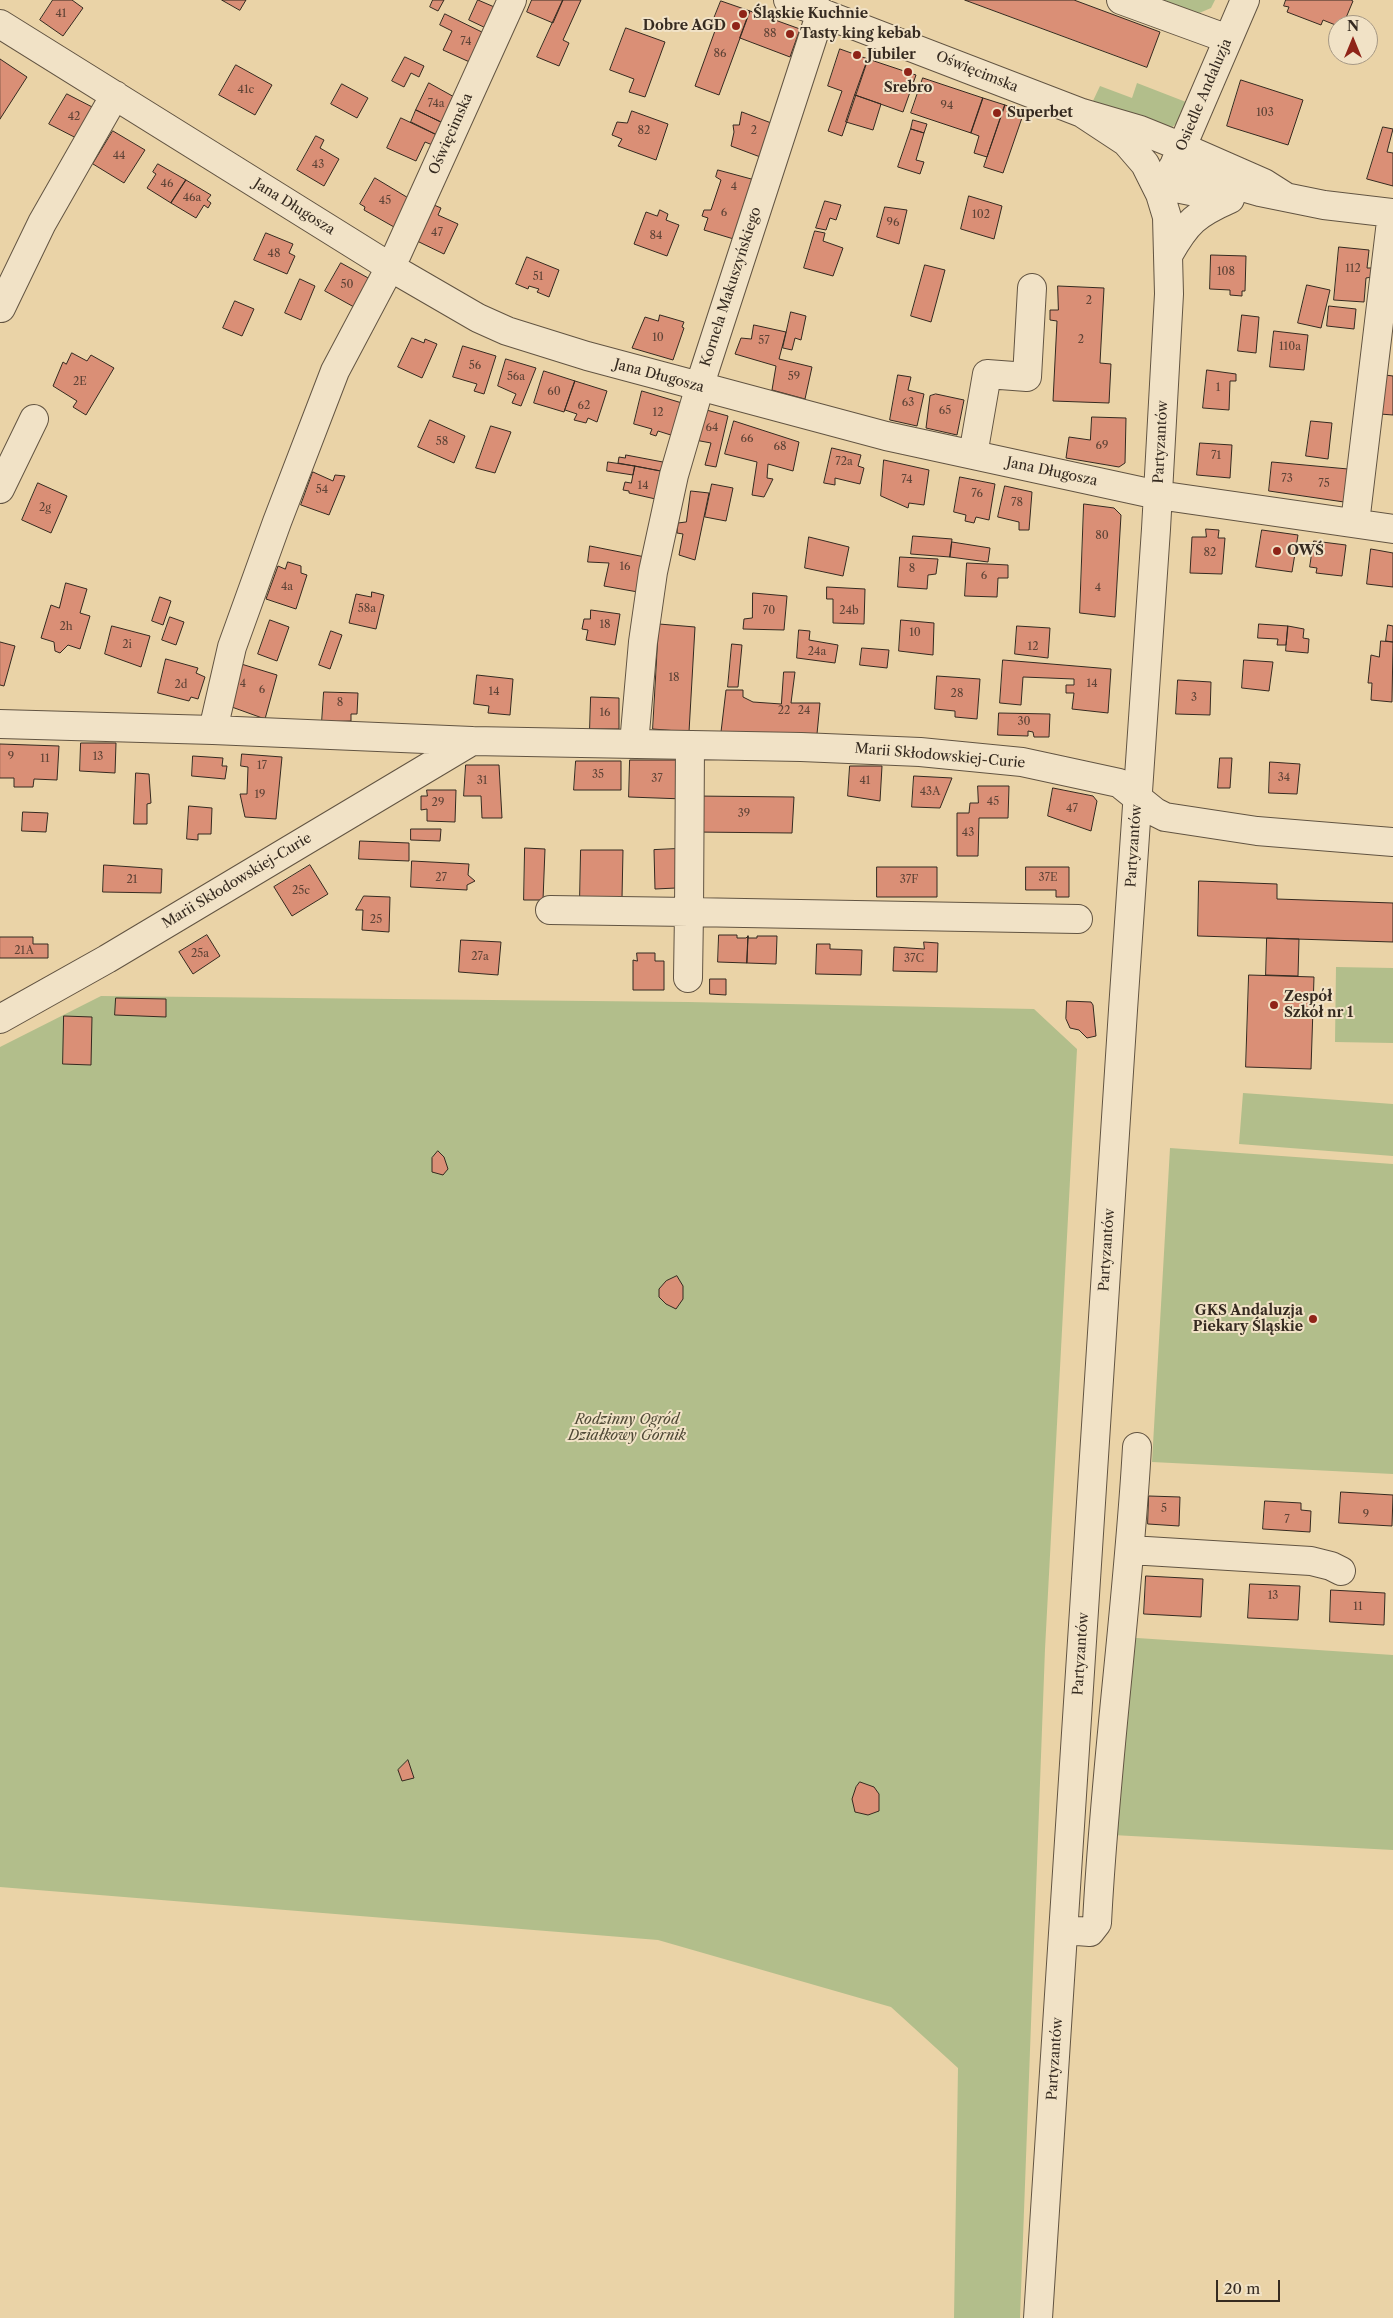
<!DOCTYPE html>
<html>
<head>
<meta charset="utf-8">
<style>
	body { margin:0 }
	#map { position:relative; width:1393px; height:2318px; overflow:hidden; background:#ead3a7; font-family:"Libre Caslon Text",serif }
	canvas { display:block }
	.north { position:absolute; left:1328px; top:15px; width:50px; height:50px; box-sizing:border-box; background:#f1e2c6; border:1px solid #a69884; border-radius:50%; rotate:0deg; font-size:14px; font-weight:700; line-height:20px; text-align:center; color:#352a20 }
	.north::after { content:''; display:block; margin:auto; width:18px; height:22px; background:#8f2418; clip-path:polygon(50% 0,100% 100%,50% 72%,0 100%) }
	.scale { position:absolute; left:1216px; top:2280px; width:64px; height:22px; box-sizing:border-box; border:2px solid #352a20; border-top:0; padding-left:6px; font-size:15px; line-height:18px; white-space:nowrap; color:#352a20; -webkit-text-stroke:4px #f1e2c6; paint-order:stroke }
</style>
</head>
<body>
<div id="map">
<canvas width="1393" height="2318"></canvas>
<div class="north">N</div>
<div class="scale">20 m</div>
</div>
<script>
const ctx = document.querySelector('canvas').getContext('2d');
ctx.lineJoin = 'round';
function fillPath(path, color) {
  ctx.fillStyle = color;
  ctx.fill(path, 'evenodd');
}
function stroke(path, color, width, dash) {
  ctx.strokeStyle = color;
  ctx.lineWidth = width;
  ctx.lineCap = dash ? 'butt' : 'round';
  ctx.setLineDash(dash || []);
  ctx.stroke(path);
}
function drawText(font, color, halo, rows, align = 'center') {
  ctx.font = font + ' "Libre Caslon Text",serif';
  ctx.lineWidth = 4;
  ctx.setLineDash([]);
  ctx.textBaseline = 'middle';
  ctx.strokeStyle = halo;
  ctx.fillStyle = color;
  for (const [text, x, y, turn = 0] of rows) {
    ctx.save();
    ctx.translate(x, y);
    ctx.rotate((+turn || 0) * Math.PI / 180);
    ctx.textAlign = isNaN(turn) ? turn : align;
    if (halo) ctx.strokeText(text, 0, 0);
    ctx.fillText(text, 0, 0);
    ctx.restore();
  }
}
const green = new Path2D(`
	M1161 0H1215L1211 8 1197 14Z
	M1137 83 1186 102 1177 123 1170 129 1092 103 1100 86 1132 98Z
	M1336 967 1393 968V1043L1335 1042Z
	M101 996 688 1002 1034 1009 1077 1049 1045 1649 1020 2318H954L958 2068 891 2007 658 1940 0 1887V1047Z
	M1243 1093 1393 1104V1156L1239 1144Z
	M1170 1148 1393 1164V1474L1152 1462Z
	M1107 1636 1393 1655V1850L1094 1834Z`);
const building = new Path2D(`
	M53 0H72L83 8 63 36 40 20Z
	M222 0H246L240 10Z
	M433 0H444L438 11 430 7Z
	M478 0 499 9 490 30 469 20Z
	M532 0H563L553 23 527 12Z
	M563 0H581L563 40 569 43 559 66 537 57Z
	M965 0H1074L1160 32 1147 67Z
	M1286 0H1351L1353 1 1343 25 1338 26 1323 20 1321 25 1287 12 1289 7 1284 6Z
	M721 1 750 11 719 95 695 86 716 28 711 26Z
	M750 11 800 29 790 57 740 38Z
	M445 14 488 35 474 64 443 50 452 31 440 25Z
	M626 28 665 42 645 97 629 92 634 79 610 70Z
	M840 49 868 59 842 136 828 131 842 91 828 86Z
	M405 57 424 66 419 77 411 73 404 87 392 81Z
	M0 59 27 77 0 119Z
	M868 59 916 75 903 112 855 95Z
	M236 65 272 85 255 115 219 95Z
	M923 78 983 98 971 133 911 113Z
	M1241 80 1303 100 1288 145 1227 126Z
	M429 83 456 98 445 124 416 110Z
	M342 84 368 98 357 118 331 104Z
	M67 94 98 110 82 141 49 124Z
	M855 95 881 104 873 130 846 122Z
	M983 98 1005 105 987 157 974 153 979 136 971 133Z
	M1005 105 1024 112 1003 173 984 167Z
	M416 110 445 124 439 136 411 122Z
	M632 111 668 124 656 160 618 146 622 139 612 135 617 122 627 123Z
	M742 112 774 124 763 158 731 146 734 132 733 125H739Z
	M401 118 439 136 435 146 425 142 416 161 387 148Z
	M913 120 927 124 924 133 911 129Z
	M1383 127 1393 129 1387 152 1393 153V186L1367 179Z
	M911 129 924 133 916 160 924 162 920 174 898 167Z
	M113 131 145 150 124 183 93 164Z
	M316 136 324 140 320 148 339 159 324 186 297 170Z
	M158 164 186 180 171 203 147 188 156 174 153 172Z
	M718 170 755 180 737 240 704 230 708 218 702 216 704 210H711L721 180 716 177Z
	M375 178 410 199 394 227 364 210 365 207 360 204Z
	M186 180 211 195 207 200 211 203 208 208 204 205 196 218 171 203Z
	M969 196 1002 206 994 239 961 229Z
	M825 201 841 205 836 220 830 218 826 230 816 228Z
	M434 205 441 208 438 215 458 224 444 254 417 241Z
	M885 207 907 210 899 244 877 237Z
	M660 210 668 214 666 220 679 225 667 256 634 244 646 212 657 216Z
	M815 231 825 233 823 241 843 248 833 276 804 268Z
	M266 233 293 244 289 253 295 256 287 274 254 260Z
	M1339 247 1369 250 1367 268H1373L1372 277 1366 278 1364 302 1334 300Z
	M1211 255 1246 256 1245 291H1242V296L1230 295V290L1210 289Z
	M527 257 559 270 549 297 537 292 539 289 529 286 528 289 516 284Z
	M341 263 370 279 354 307 325 291Z
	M925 265 945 270 931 322 911 316Z
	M300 279 315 286 301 320 285 313Z
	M1307 285 1330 290 1321 328 1298 323Z
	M1058 286 1104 288 1100 363 1111 364 1109 403 1053 401 1057 321 1050 320V310H1058Z
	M235 301 254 309 242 336 223 328Z
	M1329 306 1356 309 1354 329 1327 326Z
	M791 312 806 316 801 340 795 338 792 350 783 348Z
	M660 315 684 322 682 327 684 328 673 360 632 348 645 317 658 321Z
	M1242 315 1259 317 1256 353 1238 351Z
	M754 325 786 332 779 359 812 367 805 399 772 390 776 366 735 354 741 338 751 339Z
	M1274 331 1308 335 1304 370 1270 367Z
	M412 338 424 343 425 339 437 344 422 378 398 367Z
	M463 346 496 356 484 394 474 391 477 384 453 377Z
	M72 353 87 361 91 355 114 368 86 415 73 407 77 401 53 386 63 362 66 364Z
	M506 359 536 368 521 406 512 403 516 394 498 386Z
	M1207 370 1236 374V381H1230L1229 410 1203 408Z
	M544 371 575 381 564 412 534 403Z
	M898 375 911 377 908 390 924 394 917 426 890 420Z
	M1385 375 1393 376V415L1380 414Z
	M575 381 607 391 597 422 588 418 586 423 574 420 577 414 565 410Z
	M642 391 682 403 674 436 658 431 656 436 650 434 652 429 634 424Z
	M936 394 964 400 957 435 926 428 930 396Z
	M703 409 728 416 716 467 705 465 711 443 695 440Z
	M1092 417 1126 418 1125 463 1119 467 1066 458 1069 437 1090 440Z
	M430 420 465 436 454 463 418 447Z
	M734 421 799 442 793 471 768 464 767 478 773 479 764 497 752 495 757 462 725 454Z
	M1311 421 1332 423 1328 459 1306 456Z
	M491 426 511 432 495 473 476 468Z
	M1200 443 1232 445 1230 478 1197 475Z
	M832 448 861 455 858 466 864 468 860 484 835 478V485L824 483Z
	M626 455 668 463 666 472 618 463 619 457 625 458Z
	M884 460 929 470 924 505 909 503 908 508 881 496Z
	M608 462 635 466 633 475 607 471Z
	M1272 462 1348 469 1344 502 1269 491Z
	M635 466 666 472 660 500 629 493V491L623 490 625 482 631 483Z
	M313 472 333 481 335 475 345 476 329 515 301 505Z
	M960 477 995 484 989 520 976 517 974 523 965 521 966 515 954 512Z
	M38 483 67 496 51 533 22 520Z
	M712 484 733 488 726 521 705 517Z
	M1005 486 1032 492 1029 530H1019V522L998 517Z
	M691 491 709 493 695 560 679 555 683 534 677 533 678 523 686 522Z
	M1084 504 1114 508 1121 515 1115 617 1080 613Z
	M1206 529 1219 530 1218 538H1225L1222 574 1190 573 1192 537H1206Z
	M1262 530 1298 535 1292 572 1256 567Z
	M913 536 952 539 950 557 911 554Z
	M809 537 849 547 843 576 805 568Z
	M1314 541 1346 545 1342 576 1316 573 1317 568 1310 567Z
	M952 542 990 548 988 562 950 557Z
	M590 546 645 557 638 592 604 586 609 563 588 562Z
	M1371 549 1393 553V587L1367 584Z
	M900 557 938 559 936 574 928 575 927 589 898 587Z
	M288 562 301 566V573L307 575 296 609 266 599 278 566 285 569Z
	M967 563 1008 565V578H998L997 597 965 596Z
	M66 583 87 589 80 613 90 616 80 649 68 645 60 653 55 651 54 642 41 638 51 605 59 608Z
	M827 587 865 589 864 624 833 623V599H827Z
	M372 592 384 595 376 629 349 623 356 594 371 597Z
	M753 593 787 596 784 630 743 629 744 619 752 618Z
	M160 597 171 601 163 625 152 621Z
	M591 610 620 614 615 645 586 640 588 630 582 629 584 619H590Z
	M170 617 184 622 176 645 162 640Z
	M270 620 289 627 277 661 258 654Z
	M901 620 934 623 933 655 899 651Z
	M659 624 695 627 689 732 653 729Z
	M1259 624 1288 626 1286 645H1277L1278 639 1258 638Z
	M1388 625 1393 626V642L1386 641Z
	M112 626 150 636 141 667 105 654Z
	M1017 626 1050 628 1048 658 1015 654Z
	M1288 626 1304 629 1303 638 1309 639 1308 653 1286 651Z
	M799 630 810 631 809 640 838 645 835 663 797 658Z
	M331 631 342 635 330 669 319 665Z
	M1381 641 1393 642 1392 702 1371 700 1372 683H1368L1371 655 1379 657Z
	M0 642 15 646 4 686 0 685Z
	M732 644 742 645 738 687H728Z
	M862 648 889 650 887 668 860 665Z
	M166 659 198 668 196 673 205 677 198 699 191 697 189 701 158 693Z
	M1003 660 1111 669 1108 713 1072 709 1074 693H1066V685H1074V679L1023 677 1021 705 1000 703Z
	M1244 660 1273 662 1269 691 1242 688Z
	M238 663 277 675 265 719 229 706Z
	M784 672H795L791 703H820L817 734 721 732 726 690H743V697L753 702 781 704Z
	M477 675 513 679 510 715 488 713 489 706 474 704Z
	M937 676 980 679 977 719 955 717V711L935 709Z
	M1178 680 1211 682 1210 715 1176 714Z
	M324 692 358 693 357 714H351V721L322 722Z
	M591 697 619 698V729H590Z
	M999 713 1050 714 1049 737H1034L1033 732 1028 731V736L998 735Z
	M81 743H116L115 773 80 771Z
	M0 744 59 746 57 780 34 779 33 787H14V778H0Z
	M242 754 282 757 276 819 245 817 240 794H247L248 767 241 766Z
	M193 756 223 758 222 766H227L225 779 192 776Z
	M1220 758H1232L1230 788H1218Z
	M630 760H685L684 799 629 797Z
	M576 761H621V790H574Z
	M1270 762 1300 764 1297 794 1269 793Z
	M466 765H499L502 818H482L481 796H464Z
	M850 766H882L880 801 848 796Z
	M136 773 149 774 151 803 147 804V824H134Z
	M914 776 952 778 940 808 912 807Z
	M978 786H1009L1008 818H979L978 856H957V813H969L970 803H978Z
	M1053 788 1093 796 1097 801 1091 831 1048 816Z
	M427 790H456L455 822 427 821V809L421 810V796H427Z
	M694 796 794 797 792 833 694 832Z
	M189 806 212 808 211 834H198V840L187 839Z
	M23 812 48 813 46 832 22 831Z
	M411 829H441L440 841 411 840Z
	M360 841 409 843V861L359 859Z
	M525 848 545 849 543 900H524Z
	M676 849V888L655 889 654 850Z
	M581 850H623L622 898H580Z
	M412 861 469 864 468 875 475 881 467 885V890L411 887Z
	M104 865 162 869 161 893 103 892Z
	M310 865 328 894 292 916 274 887Z
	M877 867H937V897H877Z
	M1026 867H1069V897H1056V890H1026Z
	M1199 881 1277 884V899L1393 903V942L1198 936Z
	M364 896 390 897 389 932 362 930 363 910H356Z
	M207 935 220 956 193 974 179 952Z
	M719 935H737V938H746L748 936 747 963 718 962Z
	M748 936V938H757V936H777L776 964 747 963Z
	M0 937H33V944H48V958H0Z
	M1267 938 1299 939 1298 976 1266 975Z
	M461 940 501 942 498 975 459 972Z
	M924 942 938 943 937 972 893 971 894 947 924 949Z
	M817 944H830V949L862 950 861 975 816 974Z
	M637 953H655V961H664V990H633V960L637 961Z
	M1249 975 1314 977 1311 1069 1246 1067Z
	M710 979H726V995L710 994Z
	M116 998 166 999V1017L115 1015Z
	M1067 1001 1091 1002 1093 1005 1096 1036 1087 1038 1079 1030 1070 1028 1066 1019Z
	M64 1016 92 1017 91 1065 63 1064Z
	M438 1151 444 1157 448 1169 443 1175 432 1172V1158Z
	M677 1276 683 1286V1299L676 1309 666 1304 659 1297V1289L666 1281Z
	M1341 1492 1393 1495 1392 1526 1339 1523Z
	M1149 1496 1180 1497 1179 1526 1148 1524Z
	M1265 1501 1301 1503V1510L1311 1511 1310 1532 1263 1529Z
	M1146 1576 1203 1579 1201 1617 1144 1614Z
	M1250 1584 1300 1586 1298 1620 1248 1618Z
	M1331 1590 1385 1593 1384 1625 1330 1622Z
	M408 1760 414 1778 402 1781 398 1770Z
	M860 1782 874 1787 879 1794V1811L868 1815 855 1812 852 1799 856 1787Z`);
const minor = new Path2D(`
	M788 0 1082 113 1140 130 1182 147 1264 183 1286 197
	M1121 0 1228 39
	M0 24 390 267 478 318 507 331 587 356 886 436 1158 495 1393 529
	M1175 163 1245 0
	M1173 167 1260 192 1324 205 1393 213
	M1156 184 1225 198
	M1169 254C1187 222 1196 214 1230 199
	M1 308 42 223 115 95
	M973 455 987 374 1027 377 1032 288
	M0 489 34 419
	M1355 523 1392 213
	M0 724 213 730 472 741
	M213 730 232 647 277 522 335 371 397 254 512 0
	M634 744 643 642 653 572 674 475 704 372 821 12
	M690 745 689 912 1078 919
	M550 910 689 912 688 978
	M0 1019 107 959 472 741 801 747 920 752 1022 762 1119 783 1155 812 1165 817 1257 831 1393 842
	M1130 1550 1311 1561 1331 1566 1341 1571
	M1064 1930 1090 1932 1097 1923C1105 1764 1128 1606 1137 1447
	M1038 2318 1123 1010 1156 529 1169 294 1167 217 1160 194 1145 164 1126 142 1082 113`);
const markers = [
	[743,14,5,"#8f2418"],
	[736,26,5,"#8f2418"],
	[790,34,5,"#8f2418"],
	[857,55,5,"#8f2418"],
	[908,72,5,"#8f2418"],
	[997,113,5,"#8f2418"],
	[1277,551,5,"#8f2418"],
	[1274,1005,5,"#8f2418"],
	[1313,1319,5,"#8f2418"]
];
const numberNames = [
	["41",61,14],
	["88",770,34],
	["74",466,42],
	["86",720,54],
	["41c",246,90],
	["74a",436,104],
	["94",947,106],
	["103",1265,113],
	["42",74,117],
	["82",644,131],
	["2",754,131],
	["44",119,156],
	["43",318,165],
	["46",167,184],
	["4",734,187],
	["46a",192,198],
	["45",385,201],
	["6",724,213],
	["102",981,215],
	["96",893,223],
	["47",437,233],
	["84",656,236],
	["48",274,254],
	["112",1353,269],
	["108",1226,272],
	["51",538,277],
	["50",347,285],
	["2",1089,301],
	["10",658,338],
	["2",1081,340],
	["57",764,341],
	["110a",1290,347],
	["56",475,366],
	["56a",516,377],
	["59",794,377],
	["2E",80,382],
	["1",1218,388],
	["60",554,392],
	["63",908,403],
	["62",584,406],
	["65",945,411],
	["12",658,413],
	["64",712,428],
	["66",747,439],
	["58",442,442],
	["69",1102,446],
	["68",780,447],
	["71",1216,456],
	["72a",844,462],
	["73",1287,479],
	["74",907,480],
	["75",1324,484],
	["14",643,486],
	["54",322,490],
	["76",977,494],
	["78",1017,503],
	["2g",45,508],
	["80",1102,536],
	["82",1210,553],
	["16",625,567],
	["8",912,569],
	["6",984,576],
	["4a",287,587],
	["4",1098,588],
	["58a",367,609],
	["70",769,611],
	["24b",849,611],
	["18",605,625],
	["2h",66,627],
	["10",915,633],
	["2i",127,645],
	["12",1033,647],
	["24a",817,652],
	["18",674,678],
	["4",243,684],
	["14",1092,684],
	["2d",181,685],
	["6",262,690],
	["14",494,692],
	["28",957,694],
	["3",1194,698],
	["8",340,703],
	["22",784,711],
	["24",804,711],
	["16",605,713],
	["30",1024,722],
	["9",11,757],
	["13",98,757],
	["11",45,759],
	["17",262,766],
	["35",598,775],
	["34",1284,778],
	["37",657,779],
	["31",482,781],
	["41",865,781],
	["43A",930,792],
	["19",260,795],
	["45",993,802],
	["29",438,803],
	["47",1072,809],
	["39",744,814],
	["43",968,833],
	["27",441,878],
	["37E",1048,878],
	["21",132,880],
	["37F",909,880],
	["25c",301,891],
	["25",376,920],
	["21A",24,951],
	["25a",200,954],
	["27a",480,957],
	["37C",914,959],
	["5",1164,1509],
	["9",1366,1515],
	["7",1287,1520],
	["13",1273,1596],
	["11",1358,1607]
];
const poiNames = [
	["Śląskie Kuchnie",753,14],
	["Dobre AGD",726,26,"right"],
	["Tasty king kebab",800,34],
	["Jubiler",867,55],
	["Srebro",908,88,"center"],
	["Superbet",1007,113],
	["OWŚ",1287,551],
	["Zespół",1284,997],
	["Szkół nr 1",1284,1013],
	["GKS Andaluzja",1303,1311,"right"],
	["Piekary Śląskie",1303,1327,"right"]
];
const streetNames = [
	["Oświęcimska",977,72,22],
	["Osiedle Andaluzja",1204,95,-67],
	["Oświęcimska",451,134,-66],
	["Jana Długosza",294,207,32],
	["Kornela Makuszyńskiego",731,287,-72],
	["Jana Długosza",659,376,15],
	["Partyzantów",1161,442,-87],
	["Jana Długosza",1052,472,12],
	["Marii Skłodowskiej-Curie",940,756,5],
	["Partyzantów",1134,846,-86],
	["Marii Skłodowskiej-Curie",237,881,-31],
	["Partyzantów",1107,1250,-86],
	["Partyzantów",1081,1654,-86],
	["Partyzantów",1055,2059,-86]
];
const parkNames = [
	["Rodzinny Ogród",627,1420],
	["Działkowy Górnik",627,1436]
];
fillPath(green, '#b2be8b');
fillPath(building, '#da8f76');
stroke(building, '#352a20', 1);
stroke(minor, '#625442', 30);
stroke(minor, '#f1e2c6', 28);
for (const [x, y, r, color] of markers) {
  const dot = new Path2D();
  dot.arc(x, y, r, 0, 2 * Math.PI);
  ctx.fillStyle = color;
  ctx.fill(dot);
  stroke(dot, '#f1e2c6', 2);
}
drawText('11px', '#5e4336', null, numberNames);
drawText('bold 14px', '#352a20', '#f1e2c6', poiNames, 'left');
drawText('14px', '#352a20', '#f1e2c6', streetNames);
drawText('italic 14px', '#4e4835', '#f1e2c6', parkNames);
</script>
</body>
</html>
